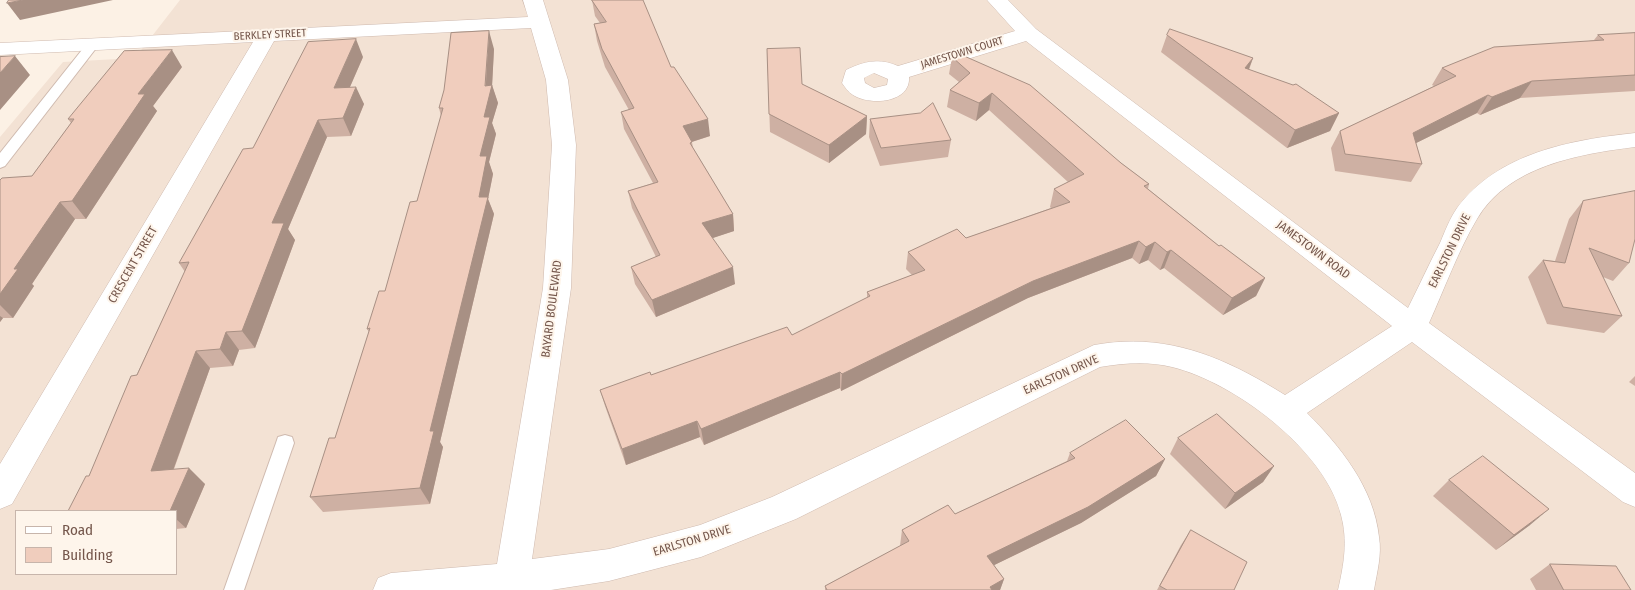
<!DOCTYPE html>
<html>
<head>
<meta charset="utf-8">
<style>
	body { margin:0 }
	#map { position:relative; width:1635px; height:590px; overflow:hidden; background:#fcf1e5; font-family:"Fira Sans Condensed",sans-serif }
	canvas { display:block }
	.legend { position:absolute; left:15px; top:510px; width:162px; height:65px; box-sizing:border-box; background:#fef5eb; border:1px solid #c7b5ab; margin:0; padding:6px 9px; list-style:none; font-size:15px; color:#74564b }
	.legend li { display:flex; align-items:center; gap:10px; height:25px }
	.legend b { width:25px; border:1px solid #c7b5ab }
</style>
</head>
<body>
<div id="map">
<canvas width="1635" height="590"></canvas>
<ul class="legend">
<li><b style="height:6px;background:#fff"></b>Road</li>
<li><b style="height:14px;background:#f0cdbd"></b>Building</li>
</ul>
</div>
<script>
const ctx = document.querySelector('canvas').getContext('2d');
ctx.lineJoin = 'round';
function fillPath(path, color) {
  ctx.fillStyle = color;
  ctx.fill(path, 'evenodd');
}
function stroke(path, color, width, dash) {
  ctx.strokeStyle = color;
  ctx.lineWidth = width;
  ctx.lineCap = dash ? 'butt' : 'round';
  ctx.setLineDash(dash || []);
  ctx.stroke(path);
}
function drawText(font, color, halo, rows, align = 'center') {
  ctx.font = font + ' "Fira Sans Condensed",sans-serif';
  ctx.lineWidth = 4;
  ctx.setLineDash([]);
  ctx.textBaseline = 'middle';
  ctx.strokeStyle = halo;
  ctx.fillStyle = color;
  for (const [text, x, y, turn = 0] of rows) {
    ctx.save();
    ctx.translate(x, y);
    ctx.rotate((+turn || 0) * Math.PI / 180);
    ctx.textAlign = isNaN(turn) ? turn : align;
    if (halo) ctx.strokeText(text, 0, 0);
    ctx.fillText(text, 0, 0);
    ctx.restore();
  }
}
const residential = new Path2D(`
	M180 0H1635V590H0V137L63 62 135 58ZM16 511H176V574H16Z`);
const service = new Path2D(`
	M93 40 99 44 97 47 5 166 0 168V153L89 41Z
	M285 435 292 437 294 443 244 590H224L276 443 278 437Z`);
const minor = new Path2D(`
	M523 0H543L568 80 576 145 571 288 532 559 609 549 700 525 772 497 1094 345C1167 332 1224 357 1285 395L1392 326 1026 41 909 77C911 103 870 106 853 95 848 92 845 87 842 83L846 70C865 61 879 58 898 66L1015 31 987 0H1008L1036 29 1408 308C1419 286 1429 264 1440 243 1445 231 1450 218 1457 208 1498 153 1570 140 1635 133V147C1579 154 1508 166 1477 219 1458 251 1444 290 1429 323L1635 473V507L1623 502 1412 342 1307 413C1340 446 1374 488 1379 537 1382 555 1377 572 1374 590H1338C1344 564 1348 541 1341 515 1325 450 1234 382 1172 367 1148 361 1124 363 1100 367L796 519 701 557 609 581 551 590H373L378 578 391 573 497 564 543 288 552 145 546 80 531 28 274 41 12 504 0 509V464L253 42 0 55V43L528 17ZM874 73 888 79 887 85 874 88 865 83 864 78Z`);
const wall = new Path2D(`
	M592 0 671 67 710 136 692 142 693 148 733 214 734 231 712 238 735 284 656 317 635 284 631 267 656 257 632 208 628 191 653 183 624 129 621 112 629 110 605 67 597 41 594 24 600 23 595 16Z
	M1635 33V91L1520 98 1480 115 1477 113 1416 143 1422 164 1411 182 1335 171 1331 148 1340 131 1434 86 1432 85 1442 68 1594 40 1598 35Z
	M1167 35 1253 58 1249 70 1339 113 1330 131 1287 148 1161 52Z
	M494 49 492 85 498 103 492 123 496 134 489 162 493 174 488 199 494 214 440 442 443 447 430 504 323 512 310 497 335 438 369 332 367 329 385 291 417 201 441 116 439 108Z
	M767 49 802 84 867 116 866 134 829 163 770 132Z
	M363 57 350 87 364 104 351 136 327 137 288 229 295 240 255 348 239 350 233 366 210 368 174 469 205 484 186 528 176 529V511L89 476 185 272 179 263Z
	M952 57 1121 163 1149 184 1148 189 1219 246 1265 278 1256 296 1223 315 1164 268 1160 270 1148 260 1139 264 1132 258 1028 298 841 391 840 388 704 445 700 437 626 465 605 406 600 390 792 335 867 298V292L912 275 906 269 908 252 966 238 1051 208 1050 207 1054 189 1068 182 989 110 976 121 947 107 950 90 959 82 949 74Z
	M182 67 153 106 157 111 86 219H75L32 284 34 286 13 318H3L0 322V180L32 176 71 123 68 119Z
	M870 119 951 140 948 157 880 166 869 137Z
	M1583 201 1629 263 1613 281 1603 277 1622 316 1604 333 1547 324 1528 277 1543 260 1555 261 1569 219Z
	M1635 376V386L1629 382Z
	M1178 438 1274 466 1263 482 1225 509 1170 454Z
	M1070 453 1165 459 1156 476 1081 523 994 565 1004 579 1000 590H825V586L900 546 902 530 955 514 1067 461Z
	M1449 480 1530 525 1496 550 1433 496Z
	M1191 530 1234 590H1157L1181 545Z
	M1550 564 1631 590H1536L1530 579Z`);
const shadedWall = new Path2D(`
	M23 0H113L20 20 7 3Z
	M489 31 494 49 492 87V85L498 103 492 123 496 134 489 162 493 174 488 199 494 214 440 442 443 447 430 504 420 488 430 431 479 197 480 156 484 117Z
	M356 39 363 57 342 105 334 88Z
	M172 50 182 67 153 106 157 111 86 219 72 201 138 94Z
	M15 56 30 75 0 110V73Z
	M1253 58 1246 76 1245 68Z
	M1532 81 1520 98 1480 115 1492 97Z
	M356 87 364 104 351 136 343 118Z
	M992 93 989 110 976 121 979 103Z
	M1488 95 1477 113 1402 150 1413 133Z
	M1339 113 1330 131 1287 148 1295 130Z
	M867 116 866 134 829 163V145Z
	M708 119 710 136 685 144 683 126Z
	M318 120 327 137 288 229 295 240 255 348 242 331 272 223Z
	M60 202 75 219 32 284 34 286 13 318 0 305V294L14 269Z
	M733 214 734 231 704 241 702 223Z
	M1139 241 1132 258 1028 298 841 391 842 374 1033 281Z
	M1155 242 1148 260 1139 264 1146 247Z
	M1171 250 1164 268 1160 270 1167 252Z
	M733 267 735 284 656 317 652 300Z
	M1265 278 1256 296 1223 315 1232 298Z
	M0 316 3 318 0 322Z
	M226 332 239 350 233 366 220 349Z
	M196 351 210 368 167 487 151 471Z
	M840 372V388L704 445 701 429Z
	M697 421 700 437 626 465 622 449Z
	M1165 459 1156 476 1081 523 982 571 987 556Z
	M1274 466 1263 482 1225 509 1235 493Z
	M189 468 205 484 186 528 176 519V511H170Z
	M1549 509 1530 525 1496 550 1514 535Z
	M1004 579 1000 590H989L990 587Z`);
const building = new Path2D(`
	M9 0H23L7 3Z
	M592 0H643L671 67H674L708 119 683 126 692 142 690 143 733 214 702 223 733 267 652 300 631 267 660 255 628 191 658 182 621 112 634 108 602 49 594 24 606 22Z
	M1170 29 1253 58 1245 68 1293 85 1296 84 1339 113 1295 130 1167 35Z
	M489 31 485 86 492 85 484 117H490L480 156H487L479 197H488L430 431H434L420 488 310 497 329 438H335L370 328 367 329 379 291H385L410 202 417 201 443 108H439L444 90 451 33Z
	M1635 33V75L1532 81 1492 97 1488 95 1413 133 1422 164 1345 154 1340 131 1456 76 1442 68 1494 47 1604 40 1598 35Z
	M356 39 334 88 356 87 343 118 318 120 272 223H284L242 331 226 332 220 349 196 351 151 471 189 468 170 511H68L86 476H89L131 376 137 375 189 262 179 263 243 149 253 148 308 42Z
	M800 48 802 84 867 116 829 145 769 114 767 49Z
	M172 50 138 94H145L72 201 60 202 14 269H18L0 294V180L2 178 32 176 74 119H68L124 51Z
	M955 52 1030 85 1121 163 1149 184 1144 186 1219 246 1221 245 1265 278 1232 298 1171 250 1167 252 1155 242 1146 247 1139 241 1033 281 842 374 840 372 701 429 697 421 622 449 600 390 650 372 651 375 787 327 792 335 870 296 867 292 925 270 908 252 957 229 966 238 1070 202 1054 189 1084 174 992 93 979 103 950 90 970 73 952 57Z
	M15 56 0 73V57Z
	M933 103 951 140 881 148 870 119 920 113Z
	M1635 191V239L1629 263 1589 248 1622 316 1563 307 1543 260 1565 263 1583 201Z
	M1217 414 1274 466 1235 493 1178 438Z
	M1126 420 1165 459 1088 507 987 556 1004 579 990 587 992 590H827L825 586 909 541 902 530 948 505 955 514 1075 458 1070 453Z
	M1483 456 1549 509 1514 535 1449 480Z
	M1191 530 1247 562 1234 590H1167L1160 586Z
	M1550 564 1616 566 1631 590H1564Z`);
const farStreetnames = [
	["BERKLEY STREET",270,35,-3],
	["JAMESTOWN COURT",962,53,-17]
];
const streetNames = [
	["JAMESTOWN ROAD",1313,250,37],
	["EARLSTON DRIVE",1450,251,-64],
	["CRESCENT STREET",133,265,-60],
	["BAYARD BOULEVARD",552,309,-83],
	["EARLSTON DRIVE",1061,375,-24],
	["EARLSTON DRIVE",692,541,-17]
];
fillPath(residential, '#f3e2d4');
stroke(service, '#cfbaaf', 2);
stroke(minor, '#cfbaaf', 1);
fillPath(service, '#fff');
fillPath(minor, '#fff');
fillPath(wall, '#ceb0a3');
fillPath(shadedWall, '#a89084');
fillPath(building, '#f0cdbd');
stroke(building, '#a89084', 1);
drawText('11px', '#74564b', '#fef5eb', farStreetnames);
drawText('12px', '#74564b', '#fef5eb', streetNames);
</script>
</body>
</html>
